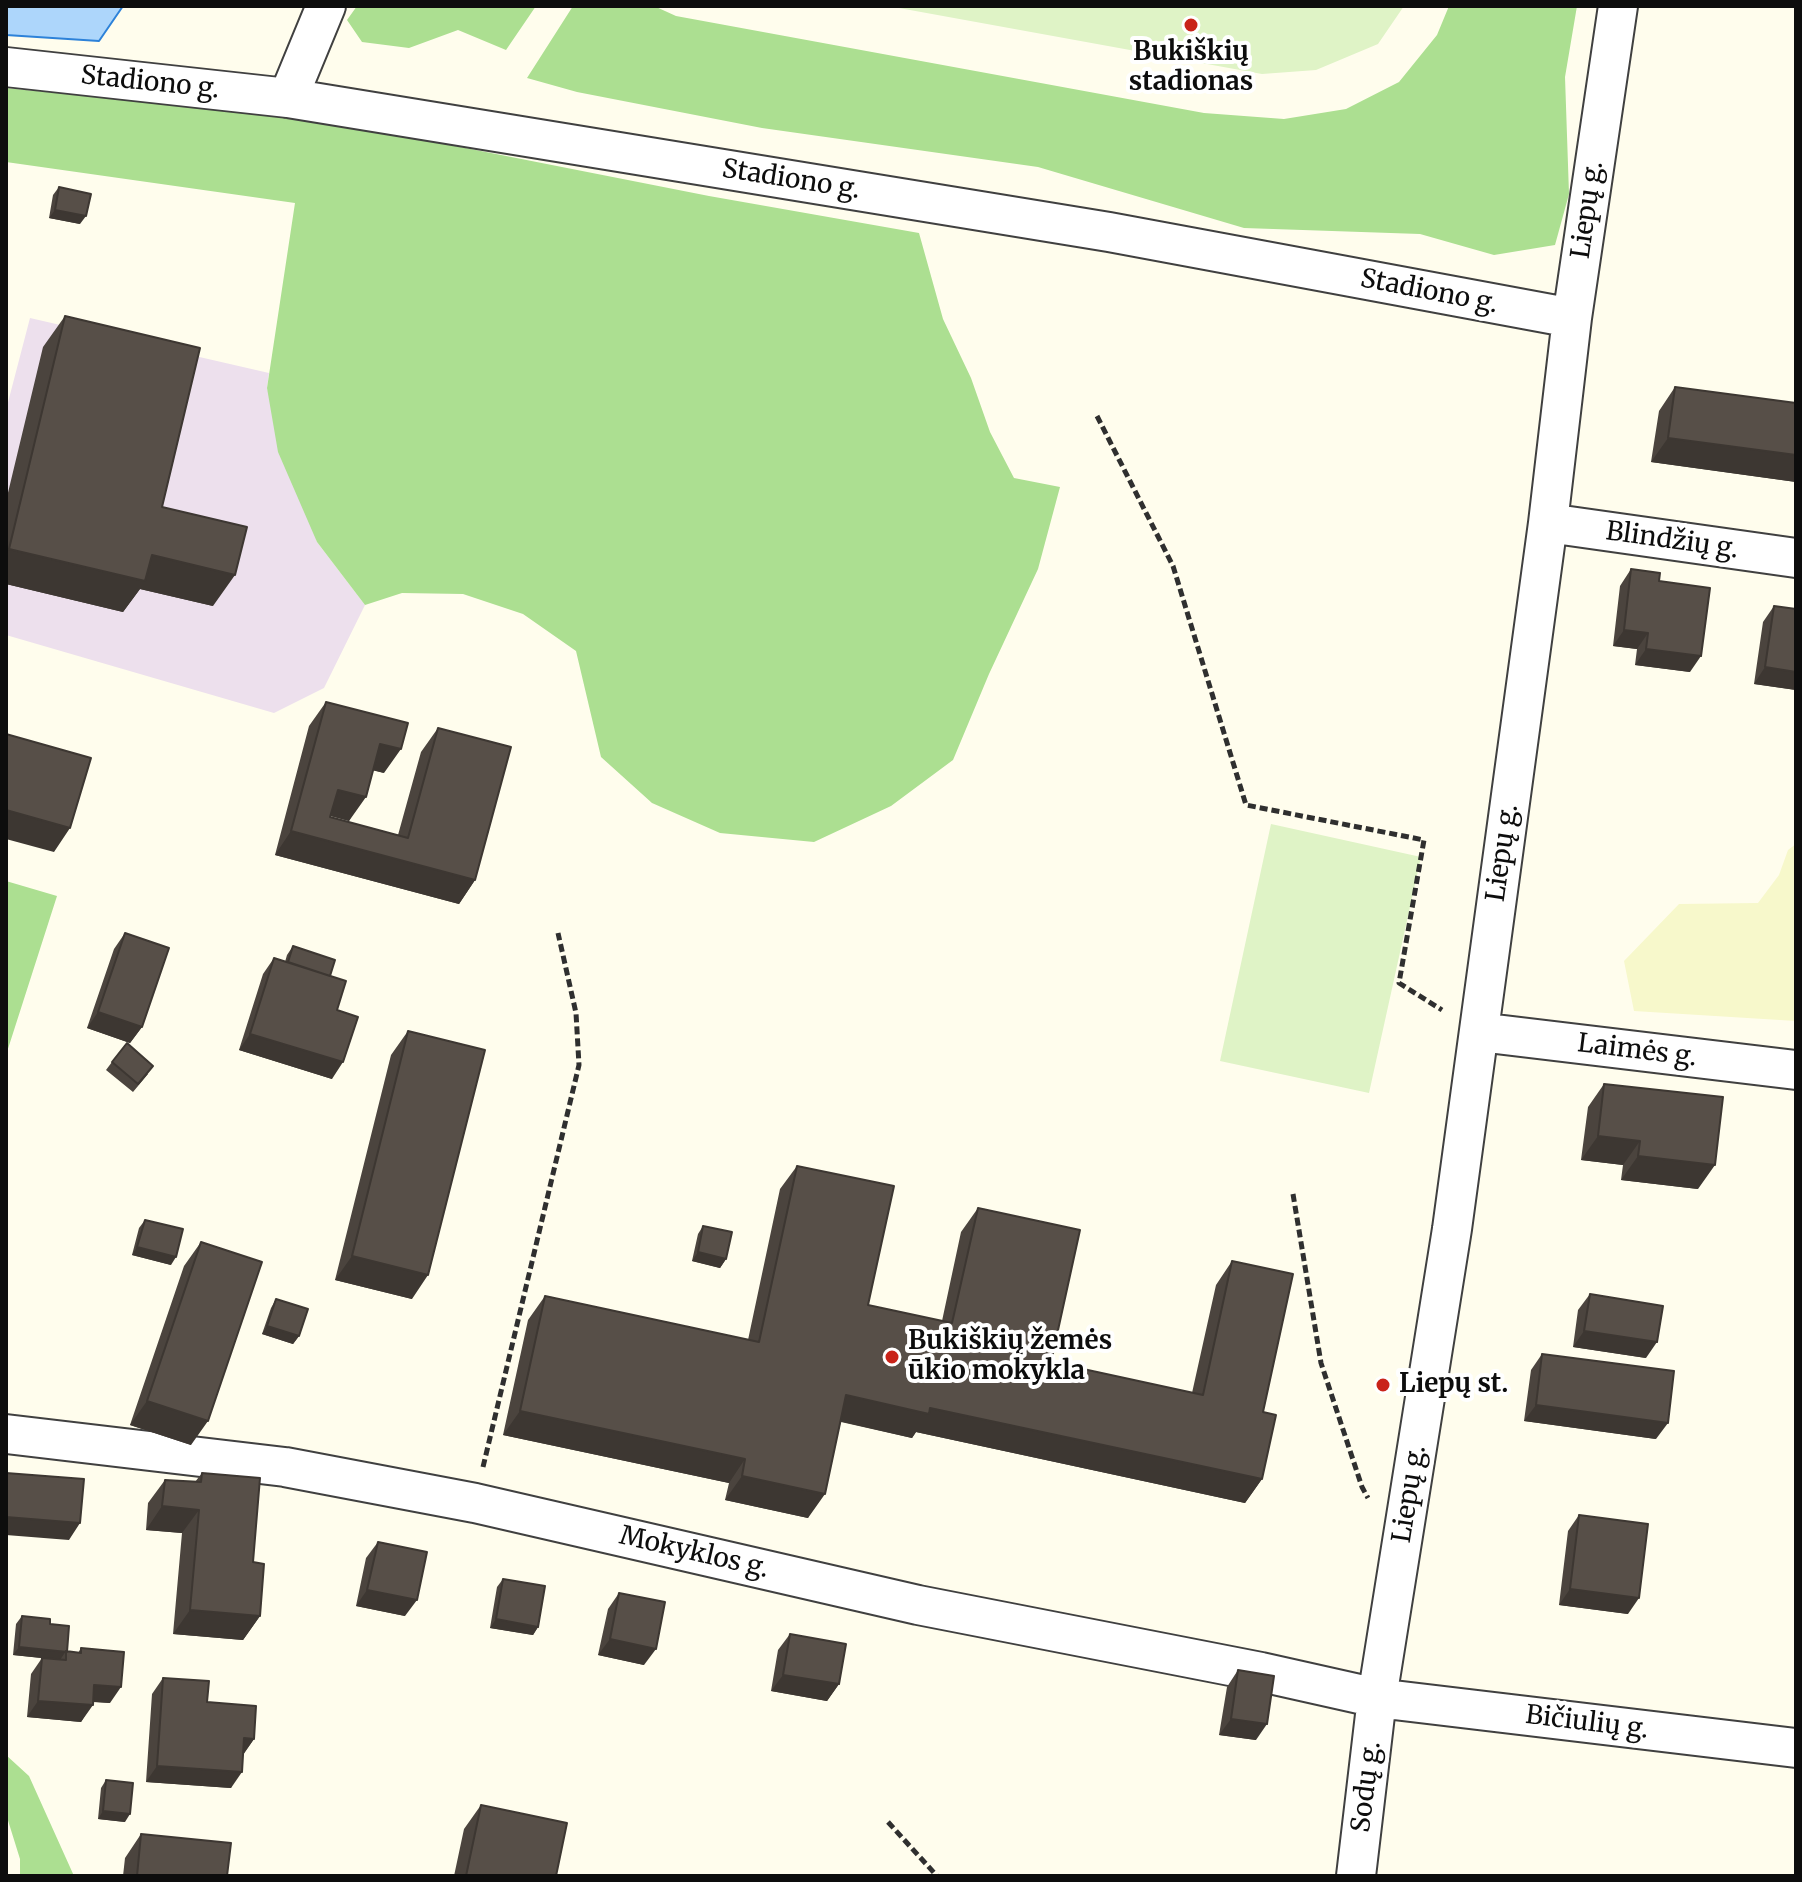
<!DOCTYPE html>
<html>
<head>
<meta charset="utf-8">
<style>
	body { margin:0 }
	#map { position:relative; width:1802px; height:1882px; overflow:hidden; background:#fffded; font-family:Merriweather,serif }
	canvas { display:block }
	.frame { position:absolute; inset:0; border:8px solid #0d0d0d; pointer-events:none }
</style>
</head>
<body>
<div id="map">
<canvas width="1802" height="1882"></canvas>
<div class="frame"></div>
</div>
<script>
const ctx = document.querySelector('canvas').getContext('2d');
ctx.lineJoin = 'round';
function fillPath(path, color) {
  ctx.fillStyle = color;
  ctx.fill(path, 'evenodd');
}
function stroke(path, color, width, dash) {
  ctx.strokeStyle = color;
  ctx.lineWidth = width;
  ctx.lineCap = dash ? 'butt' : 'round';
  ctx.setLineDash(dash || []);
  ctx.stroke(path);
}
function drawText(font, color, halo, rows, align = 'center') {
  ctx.font = font + ' Merriweather,serif';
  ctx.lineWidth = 8;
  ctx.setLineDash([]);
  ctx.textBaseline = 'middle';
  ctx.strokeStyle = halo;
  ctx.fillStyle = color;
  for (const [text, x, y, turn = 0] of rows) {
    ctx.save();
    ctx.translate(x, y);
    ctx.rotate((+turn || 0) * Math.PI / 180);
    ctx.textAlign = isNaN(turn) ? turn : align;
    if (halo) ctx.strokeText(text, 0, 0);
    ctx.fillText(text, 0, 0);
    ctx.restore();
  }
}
const industrial = new Path2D(`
	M30 318 269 373 267 388 317 542 365 605 324 688 274 713 6 635V410Z`);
const farmland = new Path2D(`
	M1796 844V1021L1634 1011 1624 961 1679 904 1758 903 1779 875 1788 850Z`);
const forest = new Path2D(`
	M357 6H536L506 50 458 30 409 48 362 42 347 20Z
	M573 6H654L676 16 1204 113 1284 119 1346 109 1399 82 1437 35 1449 6H1577L1565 77 1569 194 1555 245 1494 255 1420 234 1244 228 1038 167 762 128 577 92 527 78Z
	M6 88 198 107 349 125 709 196 919 233 943 319 971 378 990 432 1014 478 1060 487 1038 569 989 674 953 760 891 806 814 842 720 833 652 803 601 757 576 651 523 614 463 594 402 593 365 605 317 542 278 452 267 388 295 203 6 162Z
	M6 881 57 896 6 1055Z
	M6 1755 29 1776 74 1876H20V1859L6 1814Z`);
const pitch = new Path2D(`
	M888 6H1404L1378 44 1316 70 1262 74Z
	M1271 824 1421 857 1369 1093 1220 1061Z`);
const water = new Path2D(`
	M6 6H123L99 41 6 35Z`);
const path = new Path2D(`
	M1097 416 1173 566 1246 805 1424 840 1399 983 1442 1010
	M1293 1194 1321 1363 1362 1487 1368 1498
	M483 1467 579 1065 576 1013 558 933
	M888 1822 937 1876`);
const minor = new Path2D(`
	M6 67 288 98 1109 232 1572 318
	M288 98 326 6
	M1548 523 1796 558
	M1479 1032 1796 1070
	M6 1434 285 1467 475 1503 918 1605 1261 1672 1377 1698 1796 1748
	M1356 1876 1377 1698 1452 1229 1548 523 1572 318 1618 6`);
const wall = new Path2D(`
	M59 187 80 224 49 218 53 195Z
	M65 316 162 507 213 606 140 589 123 612 6 584V501L43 347Z
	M1675 387 1796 403V482L1651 462 1659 411Z
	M1631 569 1659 581 1690 672 1635 665 1637 649 1613 646 1620 586Z
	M1774 606 1796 609V690L1754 684 1763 622Z
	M326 702 384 773 373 770 349 821 330 816V817L398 835 421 752 438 728 475 880 459 904 275 855 309 726Z
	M125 933 142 1027 130 1043 87 1028 114 949Z
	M293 946 330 976 337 1010 332 1079 239 1050 263 974 274 958 285 962 287 955Z
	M408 1031 412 1299 335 1280 391 1055Z
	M112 1062 148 1074 133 1092 106 1070Z
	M1604 1084 1698 1189 1621 1180 1623 1165 1581 1160 1588 1107Z
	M797 1166 868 1305 942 1321 961 1232 978 1208 1051 1362 1192 1393 1216 1285 1232 1261 1263 1412 1262 1479 1245 1503 916 1432 912 1438 841 1422 808 1518 725 1500 729 1483 503 1435 528 1320 545 1296 748 1340 780 1189Z
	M145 1220 171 1265 132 1255 139 1228Z
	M703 1226 726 1259 720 1268 692 1261 698 1234Z
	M201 1242 191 1445 130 1425 184 1266Z
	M1590 1294 1646 1358 1573 1347 1578 1310Z
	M276 1299 299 1336 293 1344 262 1334 271 1308Z
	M1542 1354 1656 1439 1524 1421 1531 1370Z
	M202 1473 253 1562 260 1616 243 1640 173 1634 182 1533 146 1530 148 1503 165 1480 195 1482Z
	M1579 1515 1628 1614 1559 1605 1568 1531Z
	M378 1542 405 1616 356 1606 366 1558Z
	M503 1579 538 1627 533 1635 490 1628 497 1587Z
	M619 1593 644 1665 598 1655 608 1609Z
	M22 1616 50 1624 67 1651 78 1653 81 1648 110 1703 93 1702 81 1722 27 1717 31 1674 42 1658 13 1655 16 1624Z
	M790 1634 839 1684 827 1701 771 1691 778 1650Z
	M1238 1670 1256 1740 1219 1735 1227 1687Z
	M163 1678 207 1702 254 1739 243 1755 231 1788 146 1782 152 1694Z
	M106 1780 125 1822 98 1819 101 1788Z
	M481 1805 556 1876H454L464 1829Z
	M141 1834 227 1876H123L125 1858Z`);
const shadedWall = new Path2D(`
	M55 210 86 216 80 224 49 218Z
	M1668 438 1796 455V482L1651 462Z
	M9 549 152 555 235 575 213 606 140 589 123 612 6 584V553Z
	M1624 630 1648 633 1637 649 1613 646Z
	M1646 649 1701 656 1690 672 1635 665Z
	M1765 667 1796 672V690L1754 684Z
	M380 744 401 749 384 773 363 768Z
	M338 790 366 797 349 821 321 813Z
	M6 810 70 828 54 852 6 839Z
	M291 831 475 880 459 904 275 855Z
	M98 1012 142 1027 130 1043 87 1028Z
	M250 1034 343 1062 332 1079 239 1050Z
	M1598 1136 1640 1141 1623 1165 1581 1160Z
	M1638 1156 1715 1165 1698 1189 1621 1180Z
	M137 1247 176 1257 171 1265 132 1255Z
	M698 1252 726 1259 720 1268 692 1261Z
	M352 1256 428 1275 412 1299 335 1280Z
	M267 1326 299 1336 293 1344 262 1334Z
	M1584 1331 1657 1342 1646 1358 1573 1347Z
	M846 1395 930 1408 1262 1479 1245 1503 916 1432 912 1438 830 1419Z
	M147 1401 208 1421 191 1445 130 1425Z
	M1536 1405 1668 1423 1656 1439 1524 1421Z
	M520 1411 745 1459 729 1483 503 1435Z
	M742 1476 825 1494 808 1518 725 1500Z
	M162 1506 199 1510 182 1533 146 1530Z
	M6 1517 80 1523 69 1540 6 1535Z
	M1570 1589 1639 1598 1628 1614 1559 1605Z
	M367 1590 417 1600 405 1616 356 1606Z
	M190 1610 260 1616 243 1640 173 1634Z
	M496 1619 538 1627 533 1635 490 1628Z
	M610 1639 656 1649 644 1665 598 1655Z
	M19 1647 66 1651 60 1660 13 1655Z
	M783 1675 839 1684 827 1701 771 1691Z
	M94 1685 121 1687 110 1703 83 1701Z
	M38 1701 93 1705 81 1722 27 1717Z
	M1231 1719 1267 1724 1256 1740 1219 1735Z
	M244 1738 254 1739 242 1756Z
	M157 1766 242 1772 231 1788 146 1782Z
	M103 1811 130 1814 125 1822 98 1819Z`);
const building = new Path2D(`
	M59 187 91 194 86 216 55 210Z
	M65 316 200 348 162 507 247 527 235 575 152 555 145 581 9 549Z
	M1675 387 1796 403V455L1668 438Z
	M1631 569 1660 573 1659 581 1710 588 1701 656 1646 649 1648 633 1624 630Z
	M1774 606 1796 609V672L1765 667Z
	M326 702 408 723 401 749 380 744 366 797 338 790 330 817 408 838 438 728 511 747 475 880 291 831Z
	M6 734 91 758 70 828 6 810Z
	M125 933 169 948 142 1027 98 1012Z
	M293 946 335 960 330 976 288 962Z
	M274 958 346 981 337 1010 358 1017 343 1062 250 1034Z
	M408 1031 485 1050 428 1275 352 1256Z
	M127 1043 153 1066 138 1084 112 1062Z
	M1604 1084 1723 1097 1715 1165 1638 1156 1640 1141 1598 1136Z
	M797 1166 894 1186 868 1305 952 1323 978 1208 1080 1230 1051 1362 1203 1395 1232 1261 1293 1274 1263 1412 1276 1415 1262 1479 930 1408 929 1414 846 1395 825 1494 742 1476 745 1459 520 1411 545 1296 759 1342Z
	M145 1220 183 1229 176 1257 137 1247Z
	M703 1226 732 1232 726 1259 698 1252Z
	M201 1242 262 1262 208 1421 147 1401Z
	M1590 1294 1663 1306 1657 1342 1584 1331Z
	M276 1299 308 1309 299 1336 267 1326Z
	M1542 1354 1674 1371 1668 1423 1536 1405Z
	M6 1473 84 1479 80 1523 6 1517Z
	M202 1473 260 1478 253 1562 264 1564 260 1616 190 1610 199 1510 162 1506 165 1480 201 1482Z
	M1579 1515 1648 1524 1639 1598 1570 1589Z
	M378 1542 427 1552 417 1600 367 1590Z
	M503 1579 545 1586 538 1627 496 1619Z
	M619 1593 665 1602 656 1649 610 1639Z
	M22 1616 50 1619V1624L69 1626 67 1652 19 1647Z
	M790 1634 846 1644 839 1684 783 1675Z
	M81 1648 124 1652 121 1687 94 1685 93 1705 38 1701 42 1658 66 1660V1651L81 1653Z
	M1238 1670 1274 1676 1267 1724 1231 1719Z
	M163 1678 209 1681 207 1702 256 1706 254 1739 244 1738 242 1772 157 1766Z
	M106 1780 133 1783 130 1814 103 1811Z
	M481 1805 567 1823 556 1876H466Z
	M141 1834 231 1843 227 1876H137Z`);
const markers = [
	[1191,25,8,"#c92319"],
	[892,1357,8,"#c92319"],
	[1383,1385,8,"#c92319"]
];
const poiNames = [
	["Bukiškių",1191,53,"center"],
	["stadionas",1191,83,"center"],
	["Bukiškių žemės",908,1342],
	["ūkio mokykla",908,1372],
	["Liepų st.",1399,1385]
];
const streetNames = [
	["Stadiono g.",150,83,6],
	["Stadiono g.",791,180,9],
	["Liepų g.",1588,210,-82],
	["Stadiono g.",1429,292,11],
	["Blindžių g.",1672,541,8],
	["Liepų g.",1503,853,-82],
	["Laimės g.",1637,1051,7],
	["Liepų g.",1410,1494,-81],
	["Mokyklos g.",694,1553,13],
	["Bičiulių g.",1587,1723,7],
	["Sodų g.",1367,1787,-83]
];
fillPath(industrial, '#ede0ed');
fillPath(farmland, '#f7f8cb');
fillPath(forest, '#acdf91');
fillPath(pitch, '#dff3c6');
fillPath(water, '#add6fb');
stroke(water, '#2d82d9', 2);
stroke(minor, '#404040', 42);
stroke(path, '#2f2f2f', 5, [8, 4]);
stroke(minor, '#fff', 38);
fillPath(wall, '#4b443e');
fillPath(shadedWall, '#3d3732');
fillPath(building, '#574f48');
stroke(building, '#3d3732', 2);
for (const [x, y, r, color] of markers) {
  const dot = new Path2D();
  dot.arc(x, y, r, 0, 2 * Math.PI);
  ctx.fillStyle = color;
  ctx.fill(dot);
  stroke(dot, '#fff', 3);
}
drawText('bold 26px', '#0d0d0d', '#fff', poiNames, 'left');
drawText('26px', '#0d0d0d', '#fff', streetNames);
</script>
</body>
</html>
